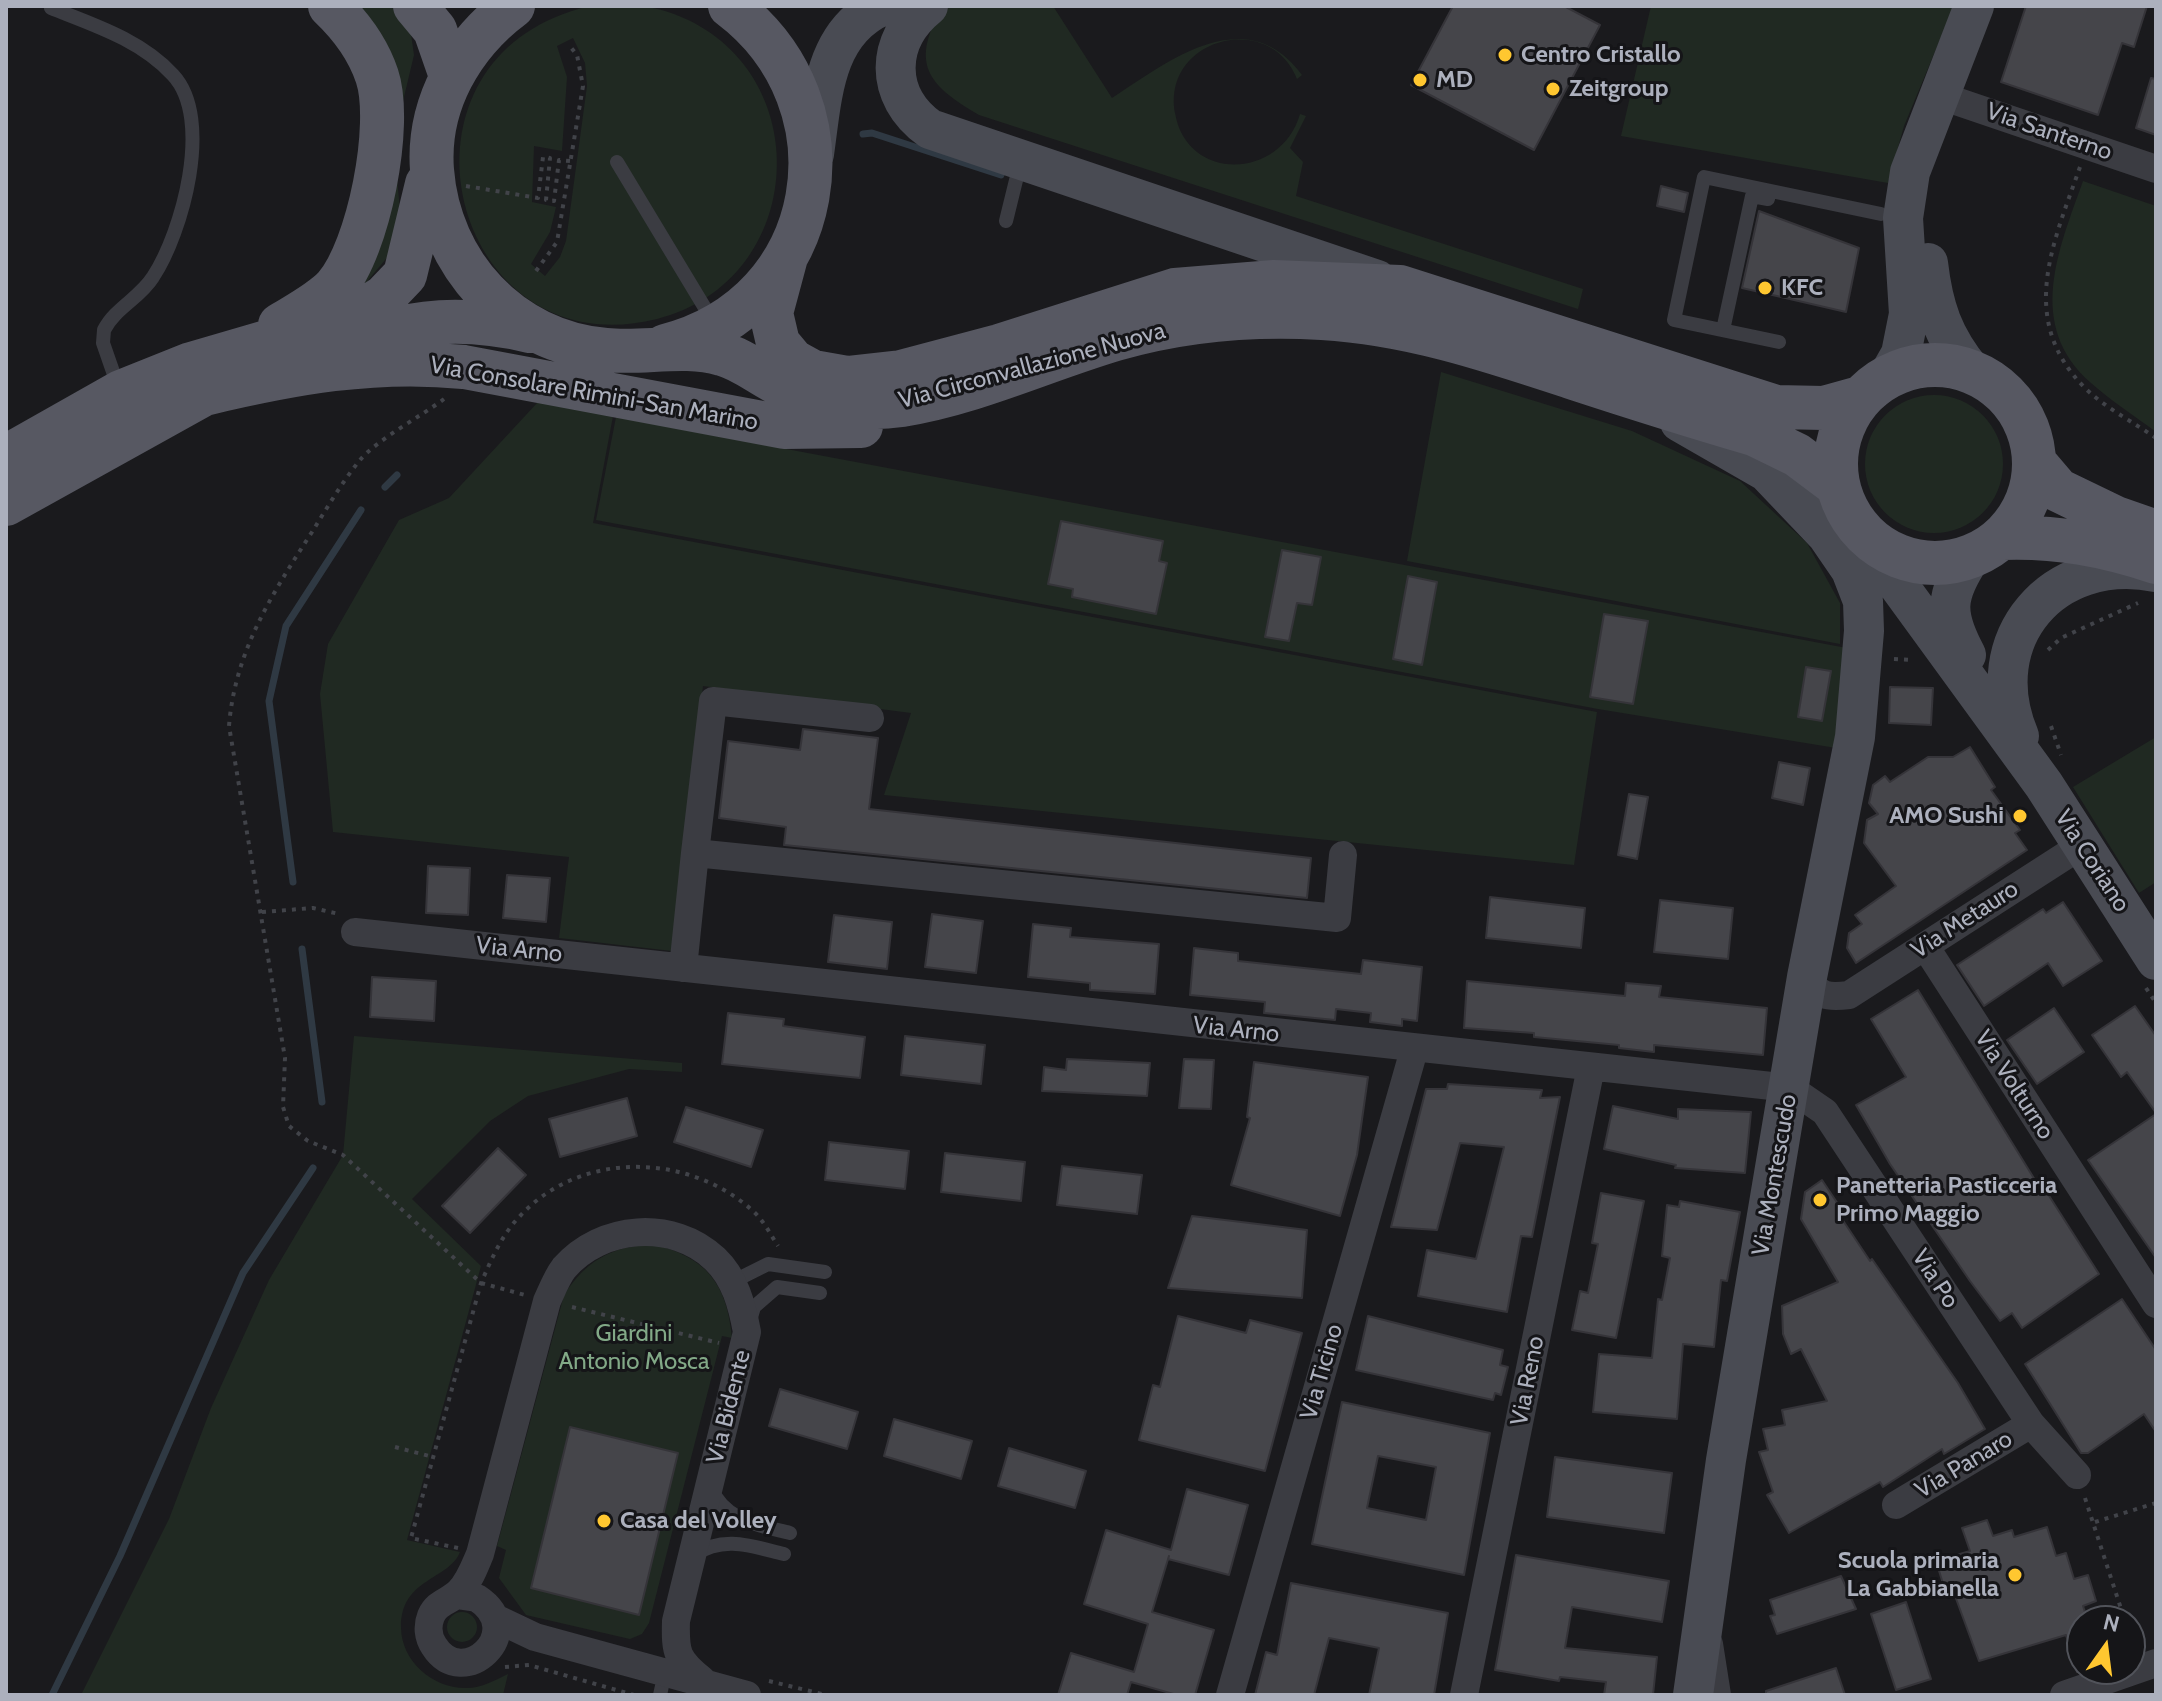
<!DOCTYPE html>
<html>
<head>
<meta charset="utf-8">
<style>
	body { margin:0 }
	#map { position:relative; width:2162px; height:1701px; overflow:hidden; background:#1a1a1d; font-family:Cabin,sans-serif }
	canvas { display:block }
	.frame { position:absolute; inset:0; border:8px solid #acb0bd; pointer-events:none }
	.north { position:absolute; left:2066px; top:1605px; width:80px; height:80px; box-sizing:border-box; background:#151518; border:2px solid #51535a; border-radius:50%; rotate:14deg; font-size:22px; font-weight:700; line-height:32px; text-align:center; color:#acb0bd }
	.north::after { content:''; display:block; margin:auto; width:28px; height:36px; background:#ffc730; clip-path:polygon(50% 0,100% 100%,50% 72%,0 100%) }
</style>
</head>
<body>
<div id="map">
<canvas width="2162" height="1701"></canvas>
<div class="frame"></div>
<div class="north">N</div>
</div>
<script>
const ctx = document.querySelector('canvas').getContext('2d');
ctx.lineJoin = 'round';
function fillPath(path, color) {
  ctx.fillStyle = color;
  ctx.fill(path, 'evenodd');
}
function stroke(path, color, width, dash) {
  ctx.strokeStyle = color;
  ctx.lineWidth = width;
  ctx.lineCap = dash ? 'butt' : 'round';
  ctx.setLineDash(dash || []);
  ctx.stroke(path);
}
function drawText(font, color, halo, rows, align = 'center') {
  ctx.font = font + ' Cabin,sans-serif';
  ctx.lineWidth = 6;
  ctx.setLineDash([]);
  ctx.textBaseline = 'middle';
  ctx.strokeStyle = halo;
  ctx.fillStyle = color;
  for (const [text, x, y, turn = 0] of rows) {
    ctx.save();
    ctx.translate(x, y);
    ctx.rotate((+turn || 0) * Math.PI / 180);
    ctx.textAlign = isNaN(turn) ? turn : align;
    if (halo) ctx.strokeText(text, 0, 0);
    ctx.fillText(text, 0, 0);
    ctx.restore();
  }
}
const green = new Path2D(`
	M347 6H391L403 15 411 34 414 55 399 118 396 168 401 220 391 253 364 285 350 282 385 177Z
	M590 6C618 6 647 3 674 14 819 68 809 281 657 319 450 371 372 56 590 6ZM573 38 585 63 587 86 566 241 560 257 545 276 531 264 550 232 556 207 532 202 534 146 562 151 567 77 557 46Z
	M943 6H1053L1112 98C1171 59 1247 0 1302 75L1297 79C1270 10 1162 38 1175 113 1187 183 1281 180 1300 114L1306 116 1290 148 1303 162 1296 196 1583 289 1578 309 979 115C926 84 910 63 943 6Z
	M1651 6H1954L1904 126 1888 183 1621 136Z
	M2083 181 2156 206V432C2135 416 2111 401 2091 383 2025 325 2059 249 2083 181Z
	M1441 372 1632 431 1740 481 1807 543 1840 603V644L1407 561Z
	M1865 464a69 69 0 1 1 138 0a69 69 0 1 1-138 0Z
	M538 402 613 416 593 523 1597 712 1574 865 884 795 911 713 703 686 672 951 559 938 569 857 333 832 320 694 328 644 399 520 449 498Z
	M616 417 1852 649 1836 748 1598 709 596 520Z
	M2156 737V882L2139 893 2073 787Z
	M354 1036 682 1063V1072L629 1069 528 1096 490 1121 412 1199 481 1266 407 1540 460 1552C449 1580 401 1578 401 1627 401 1661 433 1689 467 1688 481 1688 496 1680 508 1674L503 1695H81L169 1519 211 1408 269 1280 343 1155Z
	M652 1244C706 1257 727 1283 732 1338L722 1336 649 1623 642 1634 630 1639 526 1615 499 1578 506 1550 497 1546 564 1295C586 1261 610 1247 652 1244ZM570 1427 678 1453 638 1615 531 1587Z
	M447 1627a15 15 0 1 1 30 0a15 15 0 1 1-30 0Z`);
const stream = new Path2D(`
	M863 134 872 133 1001 175
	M385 487 397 475
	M293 882 269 701 286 626 361 510
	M302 949 322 1102
	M52 1695 120 1556 243 1273 313 1168`);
const building = new Path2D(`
	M1453 6H1564L1600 25 1534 150 1411 85Z
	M2026 6H2147L2134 47 2122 43 2098 115 2001 82Z
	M2151 78 2156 79V135L2136 128Z
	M1661 186 1688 193 1684 212 1657 206Z
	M1759 211 1859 248 1846 312 1742 288Z
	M1061 521 1163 541 1159 561 1167 563 1156 614 1072 597 1073 589 1048 584Z
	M1282 550 1321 557 1312 605 1297 603 1289 641 1265 637Z
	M1408 576 1437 582 1422 665 1393 659Z
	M1604 614 1648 621 1633 704 1590 697Z
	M1806 667 1831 671 1822 721 1798 717Z
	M1890 687 1933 688 1931 725 1889 723Z
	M803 729 878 738 869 809 1311 858 1307 898 784 845 786 827 719 818 728 741 800 750Z
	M1970 747 1995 787 1991 790 2020 830 2015 833 2027 850 1856 963 1847 948 1849 933 1862 924 1855 915 1896 886 1864 843 1867 820 1878 814 1869 803 1873 785 1885 776 1890 782 1928 757H1953Z
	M1779 762 1810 768 1803 805 1772 798Z
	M1629 794 1648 797 1637 859 1618 855Z
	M428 866 470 868 468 915 426 913Z
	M507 875 550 878 546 922 503 918Z
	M1490 897 1585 908 1581 948 1486 938Z
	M1660 900 1733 908 1728 959 1654 952Z
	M2063 902 2102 961 2063 986 2048 963 1984 1006 1957 965 2043 909 2046 913Z
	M932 914 983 921 976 973 925 967Z
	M834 915 892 922 887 969 828 962Z
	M1033 924 1071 928 1070 937 1159 944 1155 994 1090 990V983L1028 977Z
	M1194 948 1238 953V961L1361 974 1363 960 1422 967 1417 1021 1402 1019V1026L1370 1022 1371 1013 1336 1009 1335 1020 1264 1013 1265 1002 1190 995Z
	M372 977 436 981 434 1021 370 1017Z
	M1467 981 1625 996 1626 983 1661 986 1659 997 1767 1008 1763 1055 1654 1045V1052L1619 1048V1045L1534 1037V1033L1464 1028Z
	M1918 990 2043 1193 2046 1191 2099 1274 2022 1328 2012 1313 2000 1321 1970 1281 1890 1164 1856 1105 1906 1077 1871 1019Z
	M2135 1006 2156 1036V1113L2127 1072 2121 1077 2092 1035Z
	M2054 1008 2084 1052 2037 1084 2007 1040Z
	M728 1013 784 1019 783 1026 865 1037 860 1078 722 1064Z
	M905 1036 985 1045 981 1084 901 1075Z
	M1067 1059 1150 1063 1147 1096 1042 1091 1044 1067 1066 1070Z
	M1184 1059 1214 1060 1211 1109 1179 1108Z
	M1254 1062 1368 1077 1357 1155 1340 1216 1231 1185 1250 1118 1247 1117Z
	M1448 1084 1542 1090 1540 1098 1560 1097 1532 1237 1521 1236 1507 1312 1418 1296 1427 1250 1476 1259 1504 1147 1460 1143 1437 1230 1391 1227 1426 1089H1447Z
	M627 1098 637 1136 560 1157 549 1119Z
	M1613 1106 1678 1119V1109L1751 1112 1745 1173 1675 1168 1676 1165 1604 1149Z
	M686 1107 763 1130 751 1167 674 1142Z
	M2156 1114V1258L2088 1160Z
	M829 1142 909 1151 905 1189 825 1180Z
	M498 1148 526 1175 470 1233 442 1206Z
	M945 1153 1025 1162 1021 1201 941 1192Z
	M1062 1166 1142 1175 1137 1214 1057 1205Z
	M1822 1180 1840 1207 1836 1210 1870 1261 1872 1259 1958 1383 1985 1429 1944 1454 1942 1449 1883 1487 1880 1482 1789 1533 1767 1495 1773 1492 1759 1452 1768 1450 1763 1429 1785 1425 1782 1410 1827 1401 1801 1349 1791 1354 1783 1334 1782 1306 1838 1282 1801 1219 1805 1192Z
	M1601 1193 1644 1201 1616 1338 1572 1330 1580 1291 1588 1293 1598 1244 1592 1243Z
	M1680 1201 1740 1212 1727 1281 1721 1280 1714 1347 1683 1344 1677 1419 1593 1412 1599 1354 1652 1358 1658 1299 1662 1300 1670 1258 1662 1256 1667 1205 1679 1207Z
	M1192 1216 1307 1230 1302 1298 1168 1288Z
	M2122 1299 2156 1350V1432L2144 1414 2088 1453H2081L2025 1364Z
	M1178 1316 1246 1333 1250 1320 1302 1333 1265 1471 1139 1440 1153 1385 1160 1387Z
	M1368 1316 1503 1350 1500 1365 1508 1367 1501 1395 1495 1393 1493 1400 1356 1370Z
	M780 1389 858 1412 847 1449 769 1426Z
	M1342 1402 1490 1433 1464 1575 1312 1544ZM1378 1456 1436 1467 1426 1520 1367 1508Z
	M894 1419 972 1441 961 1479 884 1456Z
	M570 1427 678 1453 639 1615 531 1588Z
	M1009 1448 1086 1471 1075 1508 998 1486Z
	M1555 1457 1672 1473 1664 1533 1547 1517Z
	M1187 1489 1248 1505 1229 1575 1168 1559 1169 1556 1152 1612 1214 1630 1195 1695H1177L1131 1682 1127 1695H1058L1071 1653 1134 1672 1148 1624 1084 1604 1106 1530 1171 1550Z
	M1987 1520 1993 1536 2012 1530 2014 1537 2047 1527 2056 1556 2066 1553 2074 1579 2088 1575 2096 1601 2083 1606 2088 1621H2082V1671L2077 1672 2066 1635 1979 1661 1951 1585 1944 1587 1936 1561 1970 1551 1962 1528Z
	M1516 1555 1669 1581 1662 1622 1572 1607 1565 1648 1657 1657 1653 1695H1604L1606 1682 1560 1677 1559 1681 1495 1670Z
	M1841 1576 1856 1609 1777 1634 1770 1616 1775 1615 1770 1600Z
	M1291 1583 1448 1613 1434 1695H1369L1379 1648 1329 1638 1314 1695H1255L1266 1652 1277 1655Z
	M1906 1602 1931 1679 1896 1690 1871 1614Z
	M1836 1668 1845 1695H1766V1691Z`);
const path = new Path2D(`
	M2080 167C2053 244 2017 320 2085 388 2104 407 2133 422 2156 438
	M466 186 538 198 543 157 550 158 546 200 554 201 559 160 570 161
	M536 271 557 242 583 86 577 55 569 45
	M444 399C420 417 378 439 360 460 342 482 327 508 312 532 272 594 235 651 229 726L285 1058 283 1107 289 1126 308 1141 343 1155 481 1283 525 1295
	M2048 650 2061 638 2138 603
	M1894 659 1913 660
	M2051 726 2061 755
	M262 912 313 908 339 914
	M2146 988 2156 1003
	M572 1307 719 1343
	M395 1447 433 1457
	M2085 1498 2125 1621
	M2095 1522 2156 1503
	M458 1548 411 1538 481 1283C492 1258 502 1234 521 1215 582 1150 689 1153 753 1211 764 1221 770 1234 778 1246
	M505 1667 529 1665 634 1695
	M769 1681 826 1695`);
const lane = new Path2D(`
	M51 8C94 25 141 40 173 75 214 119 182 233 153 277 140 298 115 308 104 330L103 343 119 389
	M617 162 714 323
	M1006 221 1020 164
	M1723 330 1752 196 1768 199
	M1779 342 1674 320 1704 177 1881 214
	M732 1282 768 1264 825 1272
	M749 1324 754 1307 777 1287 820 1293
	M711 1488C725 1521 758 1525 790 1533
	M694 1555C724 1535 751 1546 784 1554
	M660 1695 662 1686`);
const street = new Path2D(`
	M1941 96 2156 169
	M695 853 713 701 870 718
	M355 932 1790 1088 1825 1112 2031 1424 2077 1475
	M1925 946 2156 1304
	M683 968 695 853 1337 918 1343 855
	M1807 977C1819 996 1826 998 1849 995L2082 845
	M1896 1505 2031 1424
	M456 1595 477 1598C529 1632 463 1692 434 1646 428 1637 427 1626 431 1616 437 1602 449 1602 459 1592 469 1582 474 1568 480 1554L547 1301C552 1290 557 1277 564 1268 601 1225 673 1219 715 1259 735 1278 742 1305 747 1332L676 1621C675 1653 677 1660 702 1680
	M495 1618 535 1637 747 1695
	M1709 1644 1717 1695
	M1230 1695 1414 1050
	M1464 1695 1591 1067
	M2064 1695 2156 1663`);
const secondary = new Path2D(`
	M928 6C885 41 884 96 930 129L1377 280
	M814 154C822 99 823 32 882 6
	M1928 263C1933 307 1943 337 1972 372
	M1889 375 1901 354 1909 314 1903 218 1910 172 1974 6
	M1680 422 1767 472 1827 535 1851 570 1863 601 1864 631 1855 737 1807 977 1726 1460 1693 1695
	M1870 540 1899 586 2044 785 2156 960
	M1966 655C1944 614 1945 596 1970 558
	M2019 736C1978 639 2053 552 2156 572`);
const primary = new Path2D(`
	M415 6 435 30 451 76
	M513 6C462 44 427 104 432 170 439 264 510 342 606 350 644 354 684 343 722 354 741 359 757 372 774 381 814 403 855 412 902 405 976 393 1045 360 1116 339 1182 320 1253 314 1322 318 1409 323 1489 350 1571 377 1632 397 1692 416 1754 434L1797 455 1837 485
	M786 257 771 313 778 343 793 361 813 372 847 378 901 372 999 346 1175 290 1274 282 1400 287 1776 407 1824 408 1860 398
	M280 325C298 314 321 302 335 287 369 248 393 124 377 76 368 49 350 25 330 6
	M665 346C828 305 860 104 730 6
	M324 349C401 324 449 312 530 331
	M1836 464a99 99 0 1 1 198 0a99 99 0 1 1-198 0Z
	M204 394C292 373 374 358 464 367L784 427 861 426
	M6 457 121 392 191 364 352 317 384 297 405 275 427 184
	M2035 463 2058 490 2116 518 2156 532
	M6 504 204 394 233 383
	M2002 538C2057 536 2104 545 2156 562`);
const markers = [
	[1505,55,8,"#ffc730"],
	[1420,80,8,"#ffc730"],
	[1553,89,8,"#ffc730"],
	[1765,288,8,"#ffc730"],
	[2020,816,8,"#ffc730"],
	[1820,1200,8,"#ffc730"],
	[604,1521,8,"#ffc730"],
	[2015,1575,8,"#ffc730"]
];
const poiNames = [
	["Centro Cristallo",1521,55],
	["MD",1436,80],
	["Zeitgroup",1569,89],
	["KFC",1781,288],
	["AMO Sushi",2004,816,"right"],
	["Panetteria Pasticceria",1836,1186],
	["Primo Maggio",1836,1214],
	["Casa del Volley",620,1521],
	["Scuola primaria",1999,1561,"right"],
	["La Gabbianella",1999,1589,"right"]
];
const streetNames = [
	["Via Santerno",2049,132,19],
	["Via Circonvallazione Nuova",1032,366,-15],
	["Via Consolare Rimini-San Marino",594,394,10],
	["Via Coriano",2092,861,57],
	["Via Metauro",1965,920,-33],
	["Via Arno",519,950,6],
	["Via Arno",1236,1030,6],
	["Via Volturno",2014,1085,57],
	["Via Montescudo",1775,1175,-80],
	["Via Po",1935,1279,57],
	["Via Ticino",1322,1372,-74],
	["Via Reno",1528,1381,-79],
	["Via Bidente",729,1407,-76],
	["Via Panaro",1964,1465,-31]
];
const parkNames = [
	["Giardini",634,1334],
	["Antonio Mosca",634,1362]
];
fillPath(green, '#202922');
stroke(stream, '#2f3943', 7);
fillPath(building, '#45454a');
stroke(building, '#353439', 2);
stroke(path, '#414349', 4, [4, 6]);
stroke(lane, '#3b3c42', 14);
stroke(street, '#3b3c42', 28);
stroke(secondary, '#494b53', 40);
stroke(primary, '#575862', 44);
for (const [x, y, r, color] of markers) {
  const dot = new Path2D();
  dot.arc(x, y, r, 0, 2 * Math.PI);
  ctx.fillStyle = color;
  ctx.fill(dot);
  stroke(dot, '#151518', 3);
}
drawText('bold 24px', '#acb0bd', '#151518', poiNames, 'left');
drawText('24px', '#acb0bd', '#151518', streetNames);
drawText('24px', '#82a987', '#151518', parkNames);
</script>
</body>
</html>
